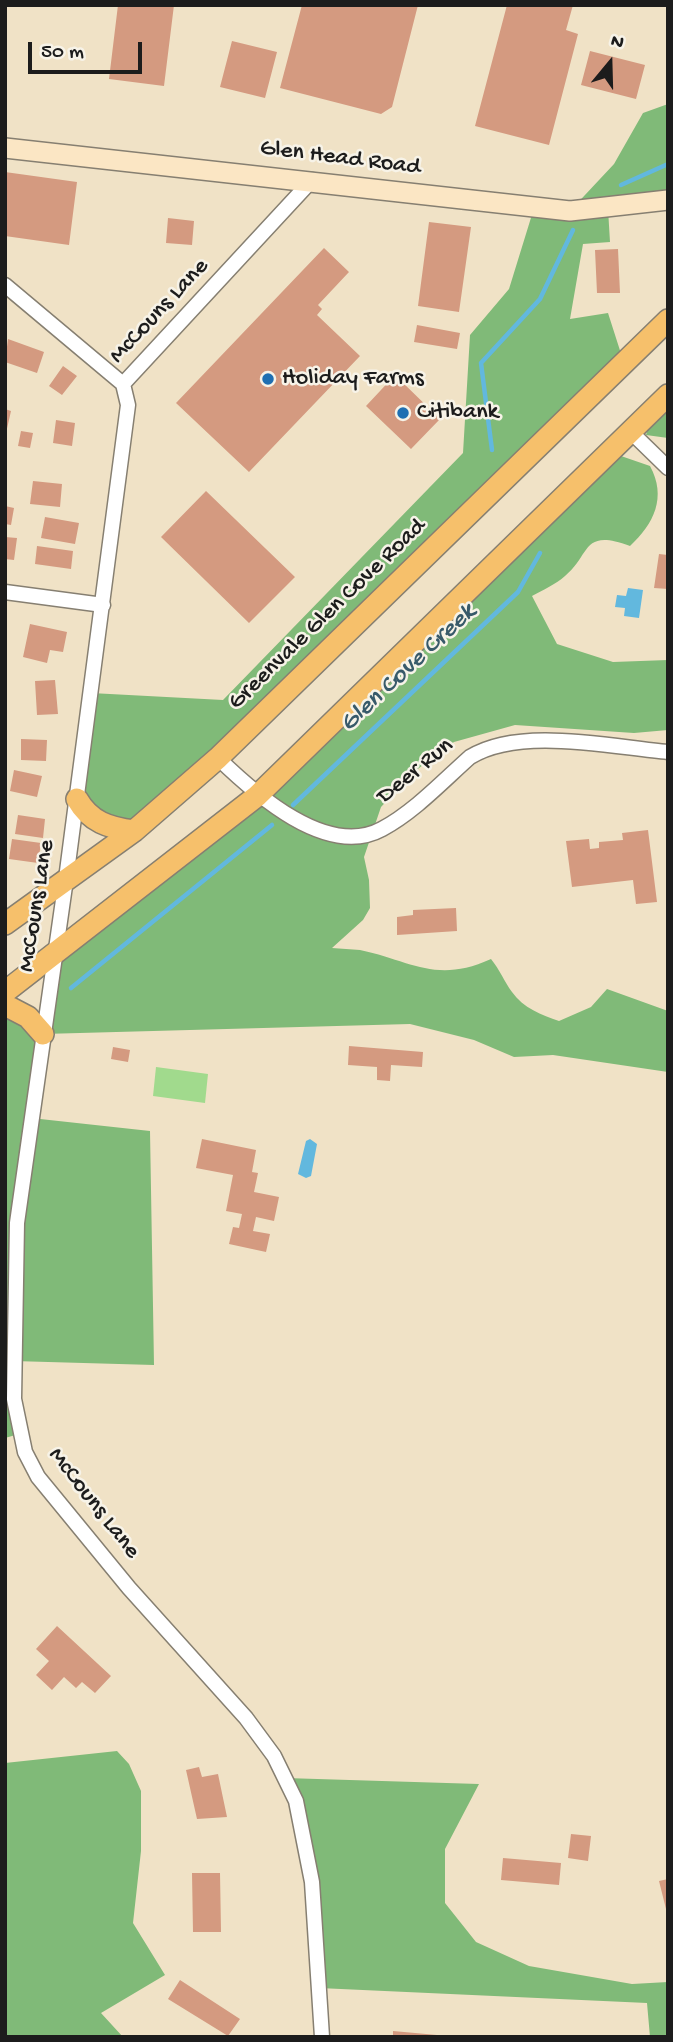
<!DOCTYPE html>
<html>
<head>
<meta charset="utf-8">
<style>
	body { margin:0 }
	#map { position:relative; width:673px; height:2042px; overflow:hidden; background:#f0e2c6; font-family:"Gochi Hand",sans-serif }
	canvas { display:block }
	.frame { position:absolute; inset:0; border:7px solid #1c1c1c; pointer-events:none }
	.north { position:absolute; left:575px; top:28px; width:70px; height:70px; -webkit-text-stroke:5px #f7f3e8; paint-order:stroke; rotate:19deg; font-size:19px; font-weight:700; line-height:28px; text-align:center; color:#1c1c1c }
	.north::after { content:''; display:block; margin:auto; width:24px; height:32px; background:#1c1c1c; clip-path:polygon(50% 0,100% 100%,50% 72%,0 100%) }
	.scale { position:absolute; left:28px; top:42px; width:114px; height:32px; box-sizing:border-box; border:4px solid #1c1c1c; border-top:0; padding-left:9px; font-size:21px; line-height:24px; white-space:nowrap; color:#1c1c1c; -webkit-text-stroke:5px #f7f3e8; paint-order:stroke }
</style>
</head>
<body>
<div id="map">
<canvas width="673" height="2042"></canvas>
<div class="frame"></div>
<div class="north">N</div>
<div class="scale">50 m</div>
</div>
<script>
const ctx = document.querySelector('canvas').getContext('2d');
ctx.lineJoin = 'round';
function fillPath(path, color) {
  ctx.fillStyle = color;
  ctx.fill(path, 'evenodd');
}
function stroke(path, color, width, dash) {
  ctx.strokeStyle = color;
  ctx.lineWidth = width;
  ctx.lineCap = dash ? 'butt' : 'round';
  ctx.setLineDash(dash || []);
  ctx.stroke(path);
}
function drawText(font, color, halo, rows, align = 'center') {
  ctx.font = font + ' "Gochi Hand",sans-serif';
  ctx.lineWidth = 5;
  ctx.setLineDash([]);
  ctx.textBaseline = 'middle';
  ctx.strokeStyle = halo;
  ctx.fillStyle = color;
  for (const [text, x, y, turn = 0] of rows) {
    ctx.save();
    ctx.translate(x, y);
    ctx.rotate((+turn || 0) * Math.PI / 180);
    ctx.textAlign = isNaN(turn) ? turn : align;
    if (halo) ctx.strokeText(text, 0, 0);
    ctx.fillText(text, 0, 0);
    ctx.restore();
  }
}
const green = new Path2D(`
	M156 1067 208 1074 205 1103 153 1096Z`);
const forest = new Path2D(`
	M668 104V200L608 209 610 242 583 244 570 319 608 313 624 363 134 831 76 804 91 693 223 700 463 453 470 335 509 289 534 208 570 211 614 164 643 113Z
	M668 403V438L646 435 651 419Z
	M621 456 650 466C667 497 654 524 630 546 581 528 591 555 565 576 556 584 543 590 532 596L557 644 613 662 668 660V730L634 733 515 725 454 742 415 771 381 807 364 857 369 880 370 908 363 920 332 948C341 949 351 949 360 950 412 961 436 984 491 959 500 970 504 981 512 992 523 1008 542 1015 559 1021L591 1007 607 989 668 1011V1072L553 1055 514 1057 474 1040 410 1024 43 1034 31 1118 150 1131 154 1365 13 1361 19 1434 5 1438V1005L42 1033 53 957 196 845 610 459Z
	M117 1751 129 1764 141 1791V1851L133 1923 165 1975 101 2013 123 2037H5V1763Z
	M285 1778 479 1784 445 1849V1903L476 1942 529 1966 632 1984 668 1982V2037H650L647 2003 319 1988 312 1882Z`);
const water = new Path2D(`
	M628 588 643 590 639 618 624 616 625 608 615 607 617 595 626 596Z
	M310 1139 317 1144 311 1176 306 1178 298 1174 306 1141Z`);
const stream = new Path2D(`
	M621 185 668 164
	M492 450 481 363 540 299 573 230
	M293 805 518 592 540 553
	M71 988 272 825`);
const building = new Path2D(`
	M118 5H174L164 86 109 79Z
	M302 5H418L392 107 381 114 280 88Z
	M507 5H573L566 30 578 34 549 145 475 126Z
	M232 41 277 52 265 98 220 87Z
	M590 51 645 65 636 99 581 85Z
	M5 172 77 182 69 245 5 236Z
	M168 218 194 221 192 245 166 243Z
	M429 222 471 227 459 312 418 306Z
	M324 248 349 272 318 305 322 309 317 315 360 356 249 472 176 403Z
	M618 249 620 293H597L595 250Z
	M417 325 460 333 457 349 414 342Z
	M8 339 44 352 37 373 5 362Z
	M63 366 77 376 62 395 49 386Z
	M395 375 440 419 411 449 366 406Z
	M5 409 11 411 6 433H5Z
	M56 420 75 423 72 446 53 443Z
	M21 431 33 433 30 448 18 446Z
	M33 481 62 484 60 507 30 504Z
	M206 491 295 577 249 623 161 537Z
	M5 506 14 508 11 525 5 524Z
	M45 517 79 523 75 544 41 538Z
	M5 537 17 538 14 560 5 559Z
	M37 546 73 551 71 569 35 564Z
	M659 554 668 555V589L654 588Z
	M30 624 67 632 63 652 50 650 47 663 23 657Z
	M55 680 58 714 37 715 35 681Z
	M21 739 47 740 46 761 21 760Z
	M14 770 42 776 37 797 10 791Z
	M18 815 45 819 43 838 15 834Z
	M648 830 657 902 636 904 633 880 572 887 566 841 589 839 590 849 599 848V842L623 840 622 833Z
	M12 839 41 843 38 863 9 859Z
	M456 908 457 931 397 935V917L413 915V910Z
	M349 1046 423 1052 422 1067 391 1065 390 1081 377 1080V1067L348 1065Z
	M113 1047 130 1050 128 1062 111 1059Z
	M202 1139 256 1150 252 1172 258 1173 254 1192 279 1197 274 1221 256 1217 253 1231 270 1234 266 1252 229 1244 233 1227 239 1228 242 1214 226 1211 233 1175 196 1168Z
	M57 1626 111 1676 95 1693 82 1682 76 1688 64 1677 52 1690 36 1675 49 1661 36 1649Z
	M199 1767 202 1777 218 1774 227 1817 197 1819 186 1770Z
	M571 1834 591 1836 588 1861 568 1858Z
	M503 1858 561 1863 559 1885 501 1880Z
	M192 1873H220L221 1932H193Z
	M668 1879V1913H667L659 1881Z
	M180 1980 240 2019 228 2036 168 1999Z
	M393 2031 437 2035V2037H393Z`);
const street = new Path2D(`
	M5 285 123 384
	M123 384 128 405 66 879 17 1223 14 1399 25 1452 38 1477 129 1588 246 1718 274 1756 296 1801 312 1882 322 2037
	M123 384 312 180
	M631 432 668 468
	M5 592 103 605
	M218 758C254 793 327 859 382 829 414 812 443 781 470 757 520 726 611 747 668 752`);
const secondary = new Path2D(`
	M5 148 570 211 668 200`);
const primary = new Path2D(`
	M77 799C90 822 109 828 134 831
	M5 924 134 831 218 758 668 320
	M5 992 257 796 668 395
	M5 1005 28 1017 43 1034`);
const markers = [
	[268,379,7,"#1f6fb2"],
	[403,413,7,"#1f6fb2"]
];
const streetNames = [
	["Glen Head Road",340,159,7],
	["McCouns Lane",160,312,-47],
	["Greenvale Glen Cove Road",328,615,-44],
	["Deer Run",416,772,-39],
	["McCouns Lane",38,906,-81],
	["McCouns Lane",93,1504,52]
];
const poiNames = [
	["Holiday Farms",282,379],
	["Citibank",417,413]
];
const waterNames = [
	["Glen Cove Creek",409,669,-43]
];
fillPath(green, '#a1da8d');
fillPath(forest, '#80ba78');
fillPath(water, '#62b8de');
stroke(stream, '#62b8de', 4.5);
fillPath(building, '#d49a80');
stroke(street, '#867f71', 17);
stroke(secondary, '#867f71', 22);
stroke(primary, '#867f71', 24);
stroke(street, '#fff', 14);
stroke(secondary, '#fbe6c4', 19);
stroke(primary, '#f6c06b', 21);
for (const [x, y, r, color] of markers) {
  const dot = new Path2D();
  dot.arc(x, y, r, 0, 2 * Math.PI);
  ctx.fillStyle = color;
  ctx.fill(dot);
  stroke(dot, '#f7f3e8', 2.5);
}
drawText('24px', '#1c1c1c', '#f7f3e8', streetNames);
drawText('24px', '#1c1c1c', '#f7f3e8', poiNames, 'left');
drawText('italic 26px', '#385a6a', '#f7f3e8', waterNames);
</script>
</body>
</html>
